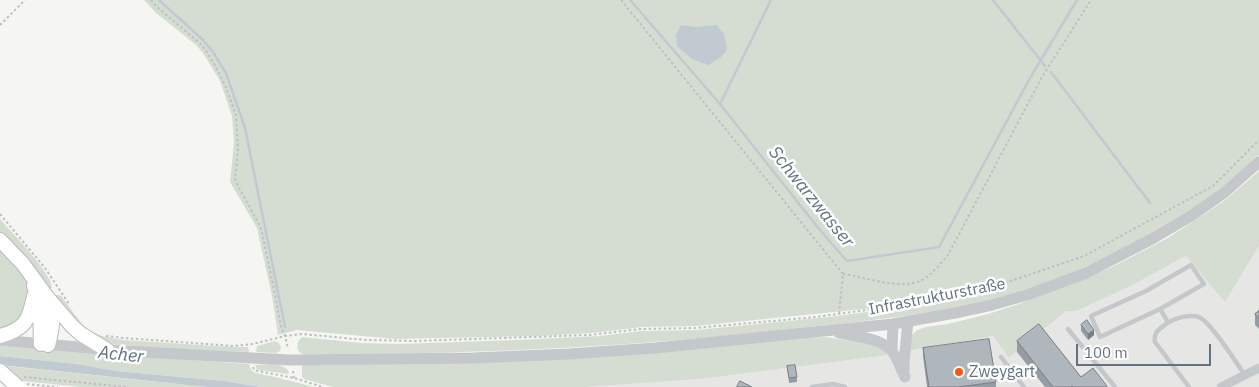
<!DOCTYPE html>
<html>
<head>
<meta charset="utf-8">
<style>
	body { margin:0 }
	#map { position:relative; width:1259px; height:387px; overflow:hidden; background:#f5f6f1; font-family:"IBM Plex Sans",sans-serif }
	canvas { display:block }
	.scale { position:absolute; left:1076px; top:344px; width:135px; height:22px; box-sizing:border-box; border:2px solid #627285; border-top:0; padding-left:6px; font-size:15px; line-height:18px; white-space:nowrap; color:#627285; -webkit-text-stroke:4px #fff; paint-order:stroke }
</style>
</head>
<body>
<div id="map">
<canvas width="1259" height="387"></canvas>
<div class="scale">100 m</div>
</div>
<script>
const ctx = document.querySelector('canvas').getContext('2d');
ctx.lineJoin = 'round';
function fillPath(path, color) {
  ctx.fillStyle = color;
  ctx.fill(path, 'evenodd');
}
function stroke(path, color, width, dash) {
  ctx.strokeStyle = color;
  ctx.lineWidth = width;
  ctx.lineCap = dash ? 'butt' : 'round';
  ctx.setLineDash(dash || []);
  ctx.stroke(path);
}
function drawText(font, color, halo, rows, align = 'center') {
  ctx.font = font + ' "IBM Plex Sans",sans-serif';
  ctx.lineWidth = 5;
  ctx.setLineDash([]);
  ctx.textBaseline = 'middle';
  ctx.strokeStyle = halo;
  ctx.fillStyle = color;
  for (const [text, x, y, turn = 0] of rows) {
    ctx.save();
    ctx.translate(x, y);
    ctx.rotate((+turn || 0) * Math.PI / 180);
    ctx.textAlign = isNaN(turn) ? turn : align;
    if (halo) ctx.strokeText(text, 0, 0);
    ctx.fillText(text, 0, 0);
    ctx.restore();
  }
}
const built = new Path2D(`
	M1259 246V387H586L701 379 889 355 993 336 1009 358 1066 311H1077L1186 256 1225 301Z`);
const green = new Path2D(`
	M144 0H1259V155C1240 174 1220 192 1198 207 1174 223 1148 236 1123 248 1092 264 1060 280 1026 290 952 313 876 320 799 328 634 347 469 355 303 354L299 352C296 346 297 342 302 337L361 343 400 344 515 340 600 336 640 331 696 330 829 317 882 310 883 307 696 326 642 327 592 333 538 336 395 339 297 330 278 335 272 296 257 228 230 182 234 143 232 116 220 81 203 53 196 45 155 12Z
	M1259 171V246L1225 302 1186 256 1134 284 1077 311H1066L1009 358 993 336 909 351 912 335 917 330 926 327 948 324 988 314 1022 303 1112 267 1168 238 1224 201Z
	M0 219C11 232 52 273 52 288H48L21 254 0 232Z
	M0 246C10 257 31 279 29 296 28 303 25 311 23 319L0 332Z
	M56 295H59L61 296 82 324 90 331 102 336 123 340 233 347H248L249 352 169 349 123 346 108 343 86 332 55 298Z
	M825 337 877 345 889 355 701 379 586 387H333L304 379 302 377V365Z
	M275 341 279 343 281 347 280 351 276 353 256 352 257 346Z
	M0 344 122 355 249 364 251 370 255 373 275 377 314 387H261L224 381 116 371 77 364 0 356Z
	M255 365C266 365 282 361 289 372L288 374 259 370 257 369Z
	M6 366 207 387H80L22 381Z`);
const water = new Path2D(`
	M681 25 696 27 716 25 724 34 727 50 720 58 708 65 692 59 677 46 676 35Z
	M0 356 77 364 116 371 224 381 261 387H207L0 365Z`);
const stream = new Path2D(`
	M159 0 203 40 213 52 226 73 245 128 285 327
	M630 0 720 104 819 229 847 261 939 247 1030 78 1077 0
	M993 0 1045 66
	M1051 72 1150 203
	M720 104 771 0`);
const path = new Path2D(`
	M151 0 157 7 202 45 215 65 225 85 236 115 238 150 235 179 238 186 261 228 275 294 281 327 285 336 288 349
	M621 0 843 274 839 314
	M0 25 25 0
	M0 214 45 268 69 304
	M843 274C864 277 900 290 920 281 931 276 940 264 948 255L1042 77 1091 0
	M106 336 124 338 234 346 253 344 285 336 302 334 366 340 415 341 589 335 640 329 695 328 816 317 895 306 955 296 990 288 1084 256 1213 186 1259 140
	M253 367 254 370 258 371 294 378 323 387
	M293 371 294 378
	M24 377 126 387
	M27 384 58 387`);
const service = new Path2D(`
	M1191 265 1204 284 1160 309 1100 337 1091 316 1146 291Z
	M1160 309 1168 322
	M1068 329 1115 387
	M1001 357 1024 387
	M812 387 833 384 845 387
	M1189 387 1155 342C1153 333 1159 329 1166 324 1174 318 1190 314 1199 317 1211 322 1236 363 1245 375`);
const minor = new Path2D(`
	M1221 387 1259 368`);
const tertiary = new Path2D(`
	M839 333C856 337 880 337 892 351 897 357 901 370 905 377
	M0 340 123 351 290 360 473 358 569 354 655 348 893 324 955 313 992 305 1027 295 1086 273 1152 239 1191 216 1224 193 1259 162
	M892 351 893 324
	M904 372V362L908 321`);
const primary = new Path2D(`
	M0 240 23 264 47 297 72 326 81 334 107 350
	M34 286 40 304 41 344
	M0 336C25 329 29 321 34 296
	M48 345C53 326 54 319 48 300`);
const primaryBridge = new Path2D(`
	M0 371 18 387`);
const wall = new Path2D(`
	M1259 311V329L1255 325V314Z
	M1081 325 1094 335 1088 340 1081 331Z
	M1017 341 1081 377 1107 387H1045L1017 352Z
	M923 348 996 382V387H927L923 356Z
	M787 366 797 377V382L789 383Z`);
const shadedWall = new Path2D(`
	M1094 330V335L1088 340V334Z`);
const building = new Path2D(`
	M1259 311V319L1255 314Z
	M1087 320 1094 330 1088 334 1081 325Z
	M1039 324 1081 377 1093 368 1107 386V387H1073L1072 386 1071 387H1053L1017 341Z
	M989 339 996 382 958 387H929L923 348Z
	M795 365 797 377 789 378 787 366Z
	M740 381 752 387H737Z`);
const markers = [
	[959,372,5,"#f15a16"]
];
const streetNames = [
	["Infrastrukturstraße",937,297,-11]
];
const poiNames = [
	["Zweygart",969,372]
];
const waterNames = [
	["Schwarzwasser",811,197,51],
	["Acher",121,355,6]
];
fillPath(built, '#e6e7e5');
fillPath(green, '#d5ddd2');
fillPath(water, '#c0cad0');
stroke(stream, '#c0cad0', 2.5);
stroke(primary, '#b7bbbf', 16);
stroke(path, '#bebfc2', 2, [2.5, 2.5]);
stroke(service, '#c4c8cb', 4.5);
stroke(minor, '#c4c8cb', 9);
stroke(tertiary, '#c4c8cb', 11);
stroke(primary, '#fff', 14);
stroke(primaryBridge, '#b7bbbf', 16, []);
stroke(primaryBridge, '#fff', 14);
fillPath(wall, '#969da2');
fillPath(shadedWall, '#7a7f84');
fillPath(building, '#afb6bc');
stroke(building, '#7a7f84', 1);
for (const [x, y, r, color] of markers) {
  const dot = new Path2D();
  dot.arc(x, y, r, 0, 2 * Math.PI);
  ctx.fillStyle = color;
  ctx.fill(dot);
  stroke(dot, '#fff', 2);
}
drawText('16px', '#627285', '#fff', streetNames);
drawText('16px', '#627285', '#fff', poiNames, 'left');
drawText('italic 18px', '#5d7582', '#fff', waterNames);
</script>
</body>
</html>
